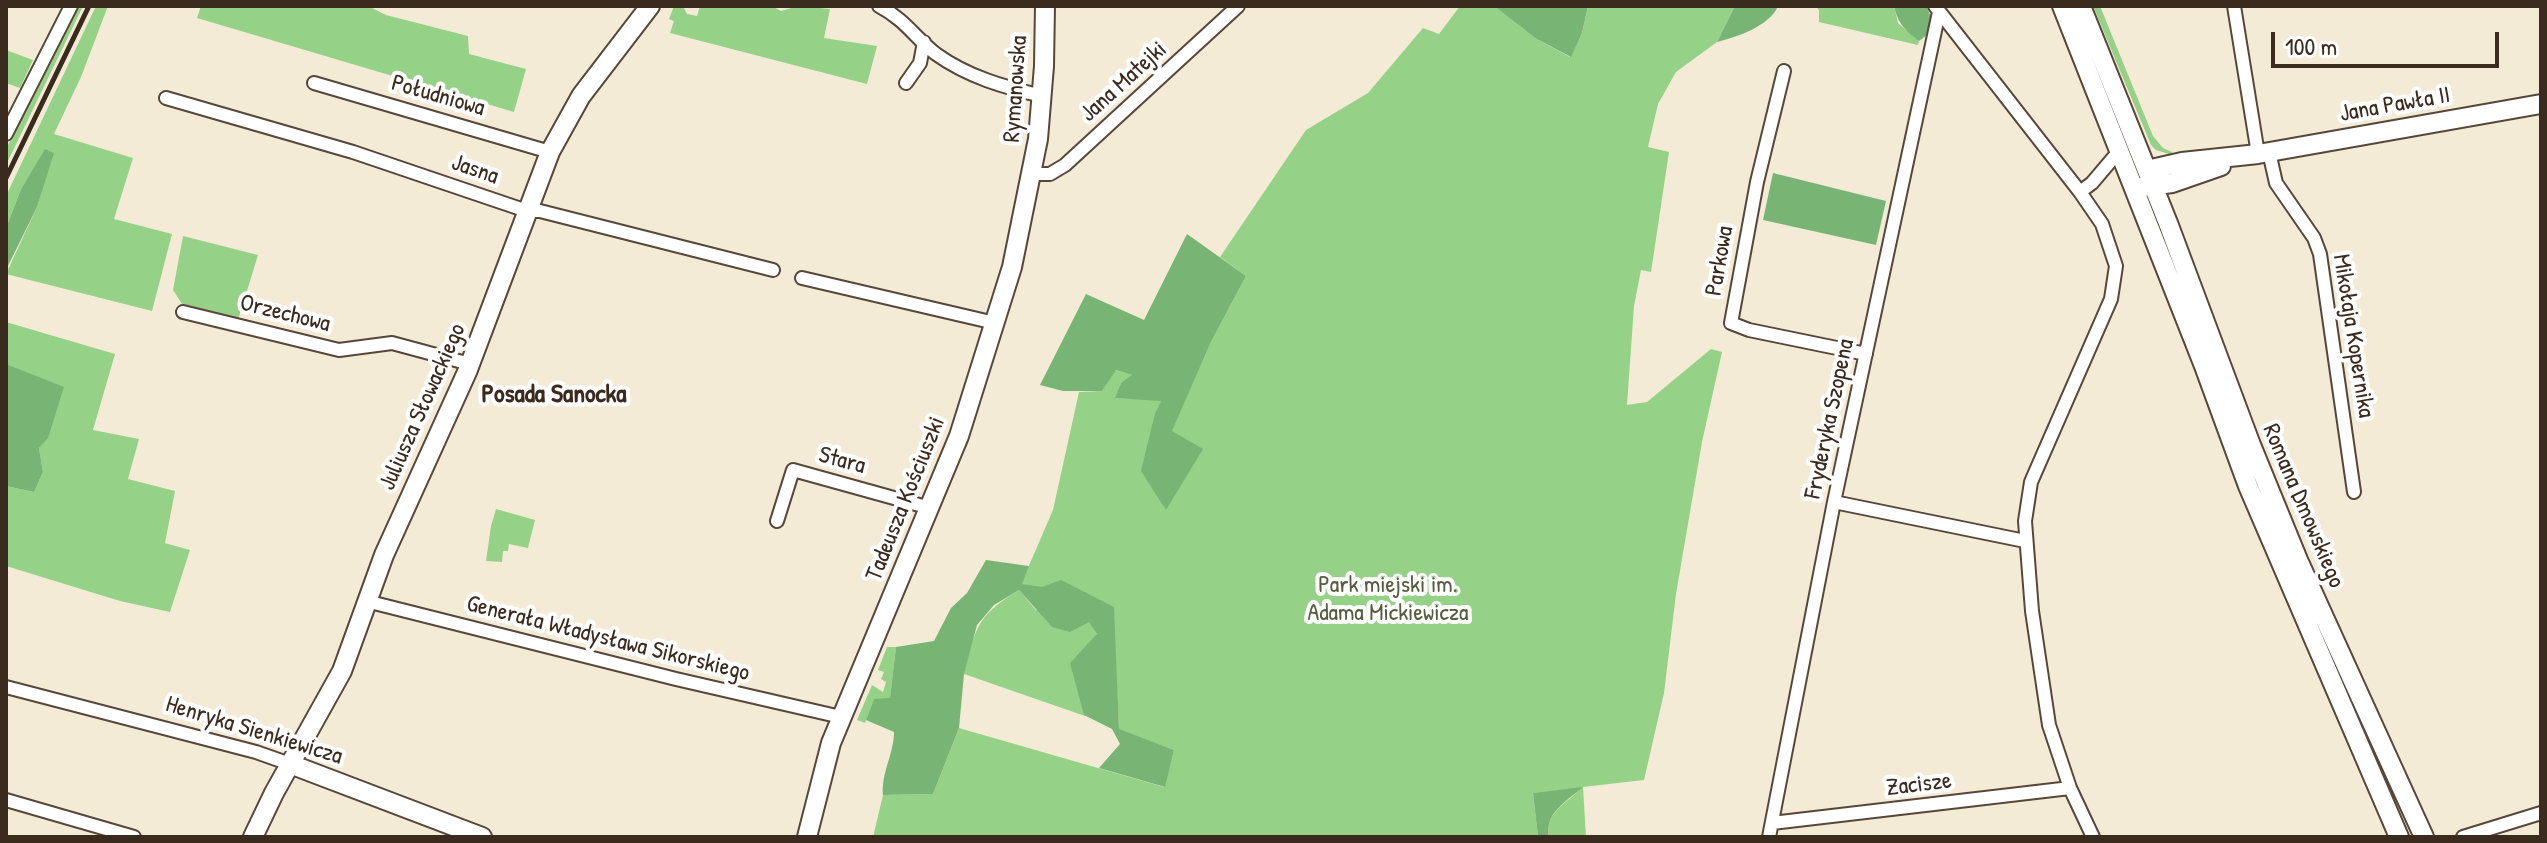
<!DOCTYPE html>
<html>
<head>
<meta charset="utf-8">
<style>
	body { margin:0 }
	#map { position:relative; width:2547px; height:843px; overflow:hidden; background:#f4ebd6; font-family:"Patrick Hand",sans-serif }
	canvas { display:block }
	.frame { position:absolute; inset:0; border:8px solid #3b2a1e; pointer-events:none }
	.scale { position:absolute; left:2271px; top:32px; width:228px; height:36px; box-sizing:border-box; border:4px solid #3b2a1e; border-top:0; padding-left:10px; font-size:24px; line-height:28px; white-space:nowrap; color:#3b2a1e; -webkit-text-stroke:6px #fff; paint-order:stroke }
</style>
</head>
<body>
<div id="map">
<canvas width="2547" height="843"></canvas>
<div class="frame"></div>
<div class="scale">100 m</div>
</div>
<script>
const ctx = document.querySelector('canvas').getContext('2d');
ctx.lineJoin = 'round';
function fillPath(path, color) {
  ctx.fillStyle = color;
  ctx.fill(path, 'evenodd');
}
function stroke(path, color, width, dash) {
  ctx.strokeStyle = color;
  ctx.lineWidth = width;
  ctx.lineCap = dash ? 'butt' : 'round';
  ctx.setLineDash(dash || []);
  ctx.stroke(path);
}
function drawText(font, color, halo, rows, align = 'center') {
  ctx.font = font + ' "Patrick Hand",sans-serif';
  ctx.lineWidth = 8;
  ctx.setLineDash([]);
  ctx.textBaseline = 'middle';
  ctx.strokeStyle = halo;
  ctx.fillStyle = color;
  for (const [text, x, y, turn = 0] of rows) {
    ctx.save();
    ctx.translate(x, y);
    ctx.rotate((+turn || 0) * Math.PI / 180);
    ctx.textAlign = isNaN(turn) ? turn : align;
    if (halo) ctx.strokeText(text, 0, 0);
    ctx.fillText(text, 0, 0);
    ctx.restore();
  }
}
const green = new Path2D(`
	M79 6H83L6 165V149Z
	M96 6H108L81 77 54 134 133 158 114 219 172 234 152 311 6 274 37 207 53 153 45 150 21 189 6 228V196Z
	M201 6H368L386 15 468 36 469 54 526 69 514 112 197 18Z
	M674 6H683L687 14 697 16 700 6H772L781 11 798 6 830 9 824 38 877 46 867 84 670 33 674 21 669 19Z
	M1460 6H1494L1535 38 1570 57 1582 33 1588 6H1735L1717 42 1676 72 1658 104 1648 147 1669 152 1651 272 1641 270 1634 306 1627 405 1647 402 1711 349 1722 352 1702 442 1676 594 1664 693 1644 780 1583 787 1586 837H1549C1544 812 1568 803 1581 788L1533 793 1538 837H873L883 795 933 794 959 728 1164 787 1174 750 1119 730 1113 607 1098 600 1021 584 1053 510 1079 392 1102 391 1115 370 1133 375 1121 383 1116 398 1162 400 1155 413 1151 435 1171 432 1211 342 1246 276 1220 257 1306 130 1368 93 1423 28 1439 34Z
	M1815 6H1894L1898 23 1919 41 1918 45 1819 22V10Z
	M2093 6H2100L2153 136 2163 148 2172 152V155L2156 150 2151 145Z
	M6 50 33 60 20 88 6 83Z
	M183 236 258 255 238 320 182 304 173 290Z
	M6 322 115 354 93 430 139 439 128 479 175 491 165 543 190 550 170 612 120 601 6 566V486L34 492 43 472 39 448 63 388 6 364Z
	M496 509 535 520 528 548 509 544 508 551H503L502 562 486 561 491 526Z
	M1019 590 1036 610 1089 621 1097 634 1085 716 964 674C976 628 976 616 1019 590Z
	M887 647H896L890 699H874L865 723 857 720 872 685 883 692 886 682 881 679 884 672 878 670Z`);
const forest = new Path2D(`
	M1494 6H1588L1582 33 1571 57 1535 38Z
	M1735 6H1778C1770 26 1737 37 1717 42Z
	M1894 6H1926L1931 17 1927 35 1919 41C1905 30 1898 24 1894 6Z
	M45 149 54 153 37 207 6 270V228L21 189Z
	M1773 173 1886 201 1876 245 1763 220Z
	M1187 234 1246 276 1211 342 1172 431 1203 449 1166 510 1141 471 1155 413 1161 401 1115 398 1121 383 1132 375 1116 370 1102 391H1063L1040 385 1086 294 1144 320Z
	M6 364 64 387 48 438 39 448 43 472 34 492 6 486Z
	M986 560 1029 566 1022 584 1042 587 1061 580 1114 607 1119 729 1174 750 1165 787 1099 768 1120 744 1112 729 1084 715 1070 663 1097 634 1089 622 1070 632 1052 627 1019 590 994 605 977 625 964 674 959 728 933 794 883 795C881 773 894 754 894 732L866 720 874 699 890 698 896 647 934 641 951 608 967 593Z
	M1583 787C1567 801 1544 813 1549 837H1538L1533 793Z`);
const street = new Path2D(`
	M879 6C907 21 914 37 936 54 968 77 1004 87 1042 96
	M1935 6 2080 192 2102 224 2116 266 2111 299 2031 482 2025 521 2032 611 2049 725 2070 788 2093 837
	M2234 6 2258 154
	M1784 71 1757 182 1731 323 1749 330 1866 354
	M314 83 550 152
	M906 83 920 63 924 42
	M166 98 353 152 527 211H540L773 270
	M6 134 71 6
	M2269 152 2276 183 2314 238 2320 254 2354 492
	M1032 174H1050L1065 165 1238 6
	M2080 192 2092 183 2120 150
	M802 278 995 323
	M183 312 339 350 392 343 470 364
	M1834 502 2025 541
	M777 521 793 470 930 508
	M366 601 676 679 841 717
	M6 687 256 752 290 764
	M6 800 134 837
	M1772 823 2070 788
	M1769 837 1834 502 1939 12
	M2463 837 2541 813`);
const secondary = new Path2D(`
	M2062 6 2204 366 2248 486 2399 837
	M2081 6 2168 223 2251 445 2298 560 2424 837
	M2147 170 2182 162 2258 154 2541 104
	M2142 187 2172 183 2221 166
	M290 764 482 837
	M253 837 274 793 342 671 384 555 467 372 550 152 581 96 650 6
	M807 837 831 743 959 436 1012 267 1038 139 1044 66 1045 6`);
const rail = new Path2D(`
	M6 178 89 6`);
const streetNames = [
	["Jana Matejki",1124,82,-42],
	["Rymanowska",1016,89,-86],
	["Południowa",438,96,16],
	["Jana Pawła II",2395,105,-10],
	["Jasna",475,170,19],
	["Parkowa",1720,261,-80],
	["Orzechowa",285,314,14],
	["Mikołaja Kopernika",2353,336,81],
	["Juliusza Słowackiego",423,407,-66],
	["Fryderyka Szopena",1830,419,-78],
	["Stara",842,461,15],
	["Tadeusza Kościuszki",906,499,-68],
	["Romana Dmowskiego",2303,506,67],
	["Generała Władysława Sikorskiego",608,639,14],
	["Henryka Sienkiewicza",254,731,17],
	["Zacisze",1919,785,-7]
];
const parkNames = [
	["Park miejski im.",1388,586],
	["Adama Mickiewicza",1388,614]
];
const neighbourhoodNames = [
	["Posada Sanocka",554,395]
];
fillPath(green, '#95d287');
fillPath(forest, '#78b474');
stroke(street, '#57473a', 16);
stroke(secondary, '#57473a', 22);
stroke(street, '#fff', 12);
stroke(secondary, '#fff', 18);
stroke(rail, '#3b2a1e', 5);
drawText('24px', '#3b2a1e', '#fff', streetNames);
drawText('24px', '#565c3e', '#fff', parkNames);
drawText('bold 26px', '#3b2a1e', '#fff', neighbourhoodNames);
</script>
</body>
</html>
